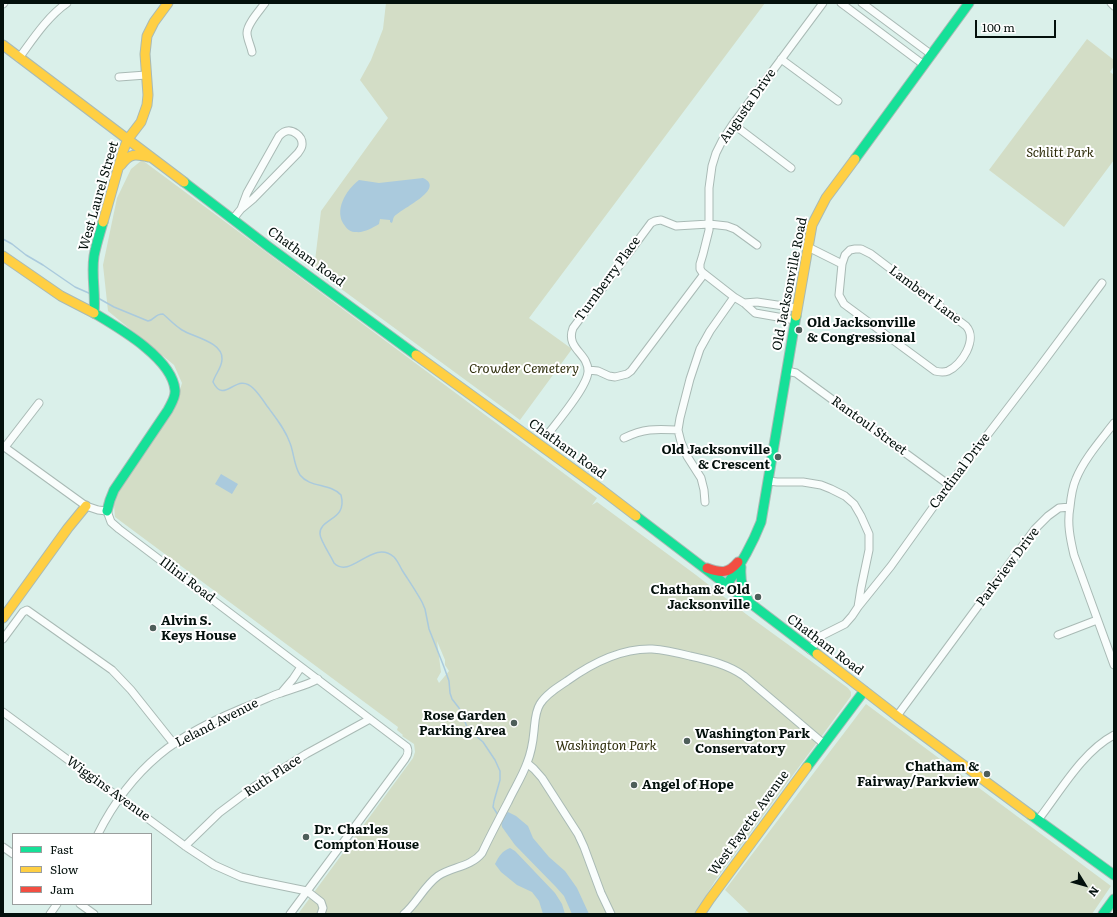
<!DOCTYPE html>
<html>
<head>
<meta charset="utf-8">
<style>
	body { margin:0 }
	#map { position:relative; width:1117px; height:917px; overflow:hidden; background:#daf0ea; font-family:Literata,serif }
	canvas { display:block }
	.frame { position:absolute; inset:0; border:4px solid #03100c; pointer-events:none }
	.legend { position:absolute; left:12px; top:833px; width:140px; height:72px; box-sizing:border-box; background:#fff; border:1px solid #9a9f9e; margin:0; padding:5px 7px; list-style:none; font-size:12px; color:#03100c }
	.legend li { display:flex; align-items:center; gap:8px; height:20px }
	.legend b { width:20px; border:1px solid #9a9f9e }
	.north { position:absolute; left:1065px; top:865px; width:40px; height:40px; -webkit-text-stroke:3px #fff; paint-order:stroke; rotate:127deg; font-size:11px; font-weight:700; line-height:16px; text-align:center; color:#03100c }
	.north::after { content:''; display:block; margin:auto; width:14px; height:18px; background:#03100c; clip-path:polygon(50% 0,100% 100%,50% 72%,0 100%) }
	.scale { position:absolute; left:975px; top:20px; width:81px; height:18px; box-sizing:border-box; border:2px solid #03100c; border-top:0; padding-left:5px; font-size:12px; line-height:14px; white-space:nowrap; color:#03100c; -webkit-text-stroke:3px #fff; paint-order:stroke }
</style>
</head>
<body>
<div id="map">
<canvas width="1117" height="917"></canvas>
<div class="frame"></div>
<ul class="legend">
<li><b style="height:5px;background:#16e098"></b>Fast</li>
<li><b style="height:5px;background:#ffcf43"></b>Slow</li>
<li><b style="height:5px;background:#f24e42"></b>Jam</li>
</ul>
<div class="north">N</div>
<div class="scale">100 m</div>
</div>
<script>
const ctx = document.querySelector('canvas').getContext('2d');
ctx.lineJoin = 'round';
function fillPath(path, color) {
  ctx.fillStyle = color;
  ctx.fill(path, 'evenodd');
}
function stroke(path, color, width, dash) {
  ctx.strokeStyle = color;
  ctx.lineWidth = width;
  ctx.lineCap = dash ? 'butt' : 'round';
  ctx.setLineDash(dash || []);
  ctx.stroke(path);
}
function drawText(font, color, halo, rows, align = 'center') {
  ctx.font = font + ' Literata,serif';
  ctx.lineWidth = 4;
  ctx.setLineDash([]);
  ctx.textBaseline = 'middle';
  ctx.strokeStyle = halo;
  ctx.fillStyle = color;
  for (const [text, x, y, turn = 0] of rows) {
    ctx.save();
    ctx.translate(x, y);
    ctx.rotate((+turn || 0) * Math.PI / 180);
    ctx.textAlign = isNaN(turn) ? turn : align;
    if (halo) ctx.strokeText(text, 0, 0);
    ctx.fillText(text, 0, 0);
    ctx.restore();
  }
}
const green = new Path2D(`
	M386 3H765L529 318 572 349 520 420 314 269 321 211 388 118 360 80 371 60 383 29Z
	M1087 39 1114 60V66L1110 72 1114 75V160L1064 227 989 170Z
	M142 160 597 498 592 505 597 502 696 575 746 614 848 688 851 692V696L846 703 715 881 695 914H298L413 758 415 752 414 744 402 736 403 735 397 730 398 727 115 517 114 505 118 490 174 410 182 383 174 365 108 311 103 265 117 198 131 169ZM437 641 445 660V665L449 671 439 683 437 679 441 672Z
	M866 704 1111 886 1092 914H750L725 890Z`);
const water = new Path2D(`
	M423 178C447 189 400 209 394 217 393 218 393 221 392 223L390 222V220L380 219 379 224C372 228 364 233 356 232 351 232 348 230 345 226 333 211 346 190 359 180L379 183Z
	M221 474 238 484 232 494 215 484Z
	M508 812 516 816 528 826 533 838 549 857 565 871 577 888 589 914H572L564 896 556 887 515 845 502 827 501 822 506 813Z
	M510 848 515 851 555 893 562 904 565 914H543L539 901 532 892 517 885 501 872 495 864C499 856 502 851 510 848Z`);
const stream = new Path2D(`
	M3 239 12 244 26 255 43 265 75 287 91 294
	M98 298 114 307 148 321C155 320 154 314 163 314 169 319 174 325 182 330 193 337 223 342 222 359 222 368 215 374 213 382 225 406 236 370 254 389 259 394 263 400 267 406 276 418 285 429 290 443 294 453 294 466 300 475 310 488 330 483 341 495 348 521 319 518 320 534 320 540 331 556 334 563 351 580 373 538 394 557 397 560 400 566 402 570 409 581 416 591 422 602L425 609 429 629 444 667 449 681 450 693 452 699 459 708 468 729 483 742 495 760 500 771V780L494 801 493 807 498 815`);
const street = new Path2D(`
	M841 3 924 65
	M862 3 932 55
	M1111 3 1114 6
	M3 4 4 3
	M252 52C251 46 247 39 247 33 247 24 260 10 265 3
	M19 58C33 39 48 16 67 3
	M781 59 838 101
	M119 77 146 75
	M733 124 791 168
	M233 219 241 209 247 193 279 136C280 135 282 133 284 132 292 128 303 136 302 145 302 148 300 150 298 153L253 199 241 209
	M808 247 842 264
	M855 249H861L871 254 966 326C978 339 962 365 948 371 943 373 939 372 935 371L844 304 839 295 842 264 845 255 850 250Z
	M744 303 757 302 797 308
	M795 320 755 313 744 303 734 297 702 272 700 269V264L703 254 709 230V188L712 166 716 153 722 141 733 124 823 3
	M588 370 598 371 609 376 615 377 627 374 631 371 704 274
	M787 371 796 373 949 485
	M548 434C558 421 587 387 588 372 589 353 565 349 573 328L651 223 655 221 661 220 676 226 709 224 727 226 735 229 757 245
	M624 438C645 428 656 429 678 430
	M3 446 86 506 98 510 107 511 111 522 119 529 407 747C409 752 408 755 405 759L290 914
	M5 447 39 403
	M768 481 777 482H803L821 485 831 489 845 496 854 504 861 516 869 534V550L861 588 858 607
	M705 502 704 490 701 478 687 456 681 442 678 430 680 418 690 379 700 349 710 331 734 297
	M1070 507C1067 523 1070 538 1074 555L1114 665
	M1058 635 1097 620
	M3 639 23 612 27 610 112 670 131 690 174 744
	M810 650 821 636 845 624 852 616 858 607 891 566 949 485 1038 369 1102 283
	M282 692 293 679 301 667
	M3 712 185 846 214 865 241 877 258 881 307 891 321 902 323 908 321 914
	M897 716 1035 529 1048 516 1059 508 1070 507C1071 497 1072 488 1076 479 1084 459 1101 440 1114 423
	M527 763 534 769 542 778 578 834 584 847 601 893 611 914
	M1038 820C1060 792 1082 752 1114 735
	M98 834C113 804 134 776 159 755 185 733 227 714 258 702 266 699 273 695 281 693 293 688 306 686 318 679
	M185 846 219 813 255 786 306 754 370 719
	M3 847 13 854
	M80 904 94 914
	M50 914 57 904
	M404 914C417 903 424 886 438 876 451 867 471 867 482 853 490 836 499 819 508 802 514 789 522 777 527 763 531 753 533 742 534 731 535 722 535 712 540 704 546 694 558 687 567 681 592 663 621 648 652 649 665 650 678 653 690 656 709 660 729 665 744 676L824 744`);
const fast = new Path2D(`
	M855 159 969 3
	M184 182 269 247 416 355
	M103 222C100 233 96 245 94 256 91 275 96 294 94 313 119 328 172 358 175 390 176 397 171 404 168 410L114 490 110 500 107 511
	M636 516 817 654
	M741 567C740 579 742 589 748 600
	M726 586C740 566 752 545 761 522L796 316
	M807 767 864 691
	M1031 815 1114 875
	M1103 914 1114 899`);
const slow = new Path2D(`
	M3 45 184 182
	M121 165C130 153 135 154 149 157
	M103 222 123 151 128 139 141 122 147 105 148 95 145 54 147 36 154 22 168 3
	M3 256 61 296 94 313
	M796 316 812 225 826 198 855 159
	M416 355 602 490 636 516
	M3 618 68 528 86 506
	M817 654 897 716 1031 815
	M700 914 710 899 807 767`);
const jam = new Path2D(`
	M707 568C721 573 728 574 738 562`);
const markers = [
	[799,330,4,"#4e5e5a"],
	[778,457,4,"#4e5e5a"],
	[758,597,4,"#4e5e5a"],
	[153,628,4,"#4e5e5a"],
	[514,723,4,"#4e5e5a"],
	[687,741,4,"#4e5e5a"],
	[987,774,4,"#4e5e5a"],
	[634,785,4,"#4e5e5a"],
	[306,837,4,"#4e5e5a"]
];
const streetNames = [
	["Augusta Drive",748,106,-55],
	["West Laurel Street",99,196,-74],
	["Chatham Road",306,257,36],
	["Turnberry Place",608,279,-54],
	["Old Jacksonville Road",790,284,-79],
	["Lambert Lane",925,295,37],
	["Rantoul Street",869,426,36],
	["Chatham Road",567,449,36],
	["Cardinal Drive",960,471,-53],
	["Parkview Drive",1008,567,-53],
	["Illini Road",187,580,37],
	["Chatham Road",825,645,37],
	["Leland Avenue",217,723,-27],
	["Ruth Place",273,776,-33],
	["Wiggins Avenue",108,789,36],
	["West Fayette Avenue",749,823,-54]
];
const parkNames = [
	["Schlitt Park",1060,153],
	["Crowder Cemetery",524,369],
	["Washington Park",606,746]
];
const poiNames = [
	["Old Jacksonville",807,323],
	["& Congressional",807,338],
	["Old Jacksonville",770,450,"right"],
	["& Crescent",770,465,"right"],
	["Chatham & Old",750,590,"right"],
	["Jacksonville",750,605,"right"],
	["Alvin S.",161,621],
	["Keys House",161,636],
	["Rose Garden",506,716,"right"],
	["Parking Area",506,731,"right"],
	["Washington Park",695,734],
	["Conservatory",695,749],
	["Chatham &",979,767,"right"],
	["Fairway/Parkview",979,782,"right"],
	["Angel of Hope",642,785],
	["Dr. Charles",314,830],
	["Compton House",314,845]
];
fillPath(green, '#d3ddc6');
fillPath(water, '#aacadd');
stroke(stream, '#aacadd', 1.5);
stroke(street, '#a9bab5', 9);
stroke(fast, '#a9bab5', 11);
stroke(slow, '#a9bab5', 11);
stroke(jam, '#a9bab5', 11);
stroke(street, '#f9fdfc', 7);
stroke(fast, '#16e098', 9);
stroke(slow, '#ffcf43', 9);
stroke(jam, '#f24e42', 9);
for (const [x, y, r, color] of markers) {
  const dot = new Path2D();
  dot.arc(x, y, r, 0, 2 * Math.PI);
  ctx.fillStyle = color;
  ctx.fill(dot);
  stroke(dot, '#fff', 1.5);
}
drawText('13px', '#03100c', '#fff', streetNames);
drawText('italic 13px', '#2d2c09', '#fff', parkNames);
drawText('bold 13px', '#03100c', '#fff', poiNames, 'left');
</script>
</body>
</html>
